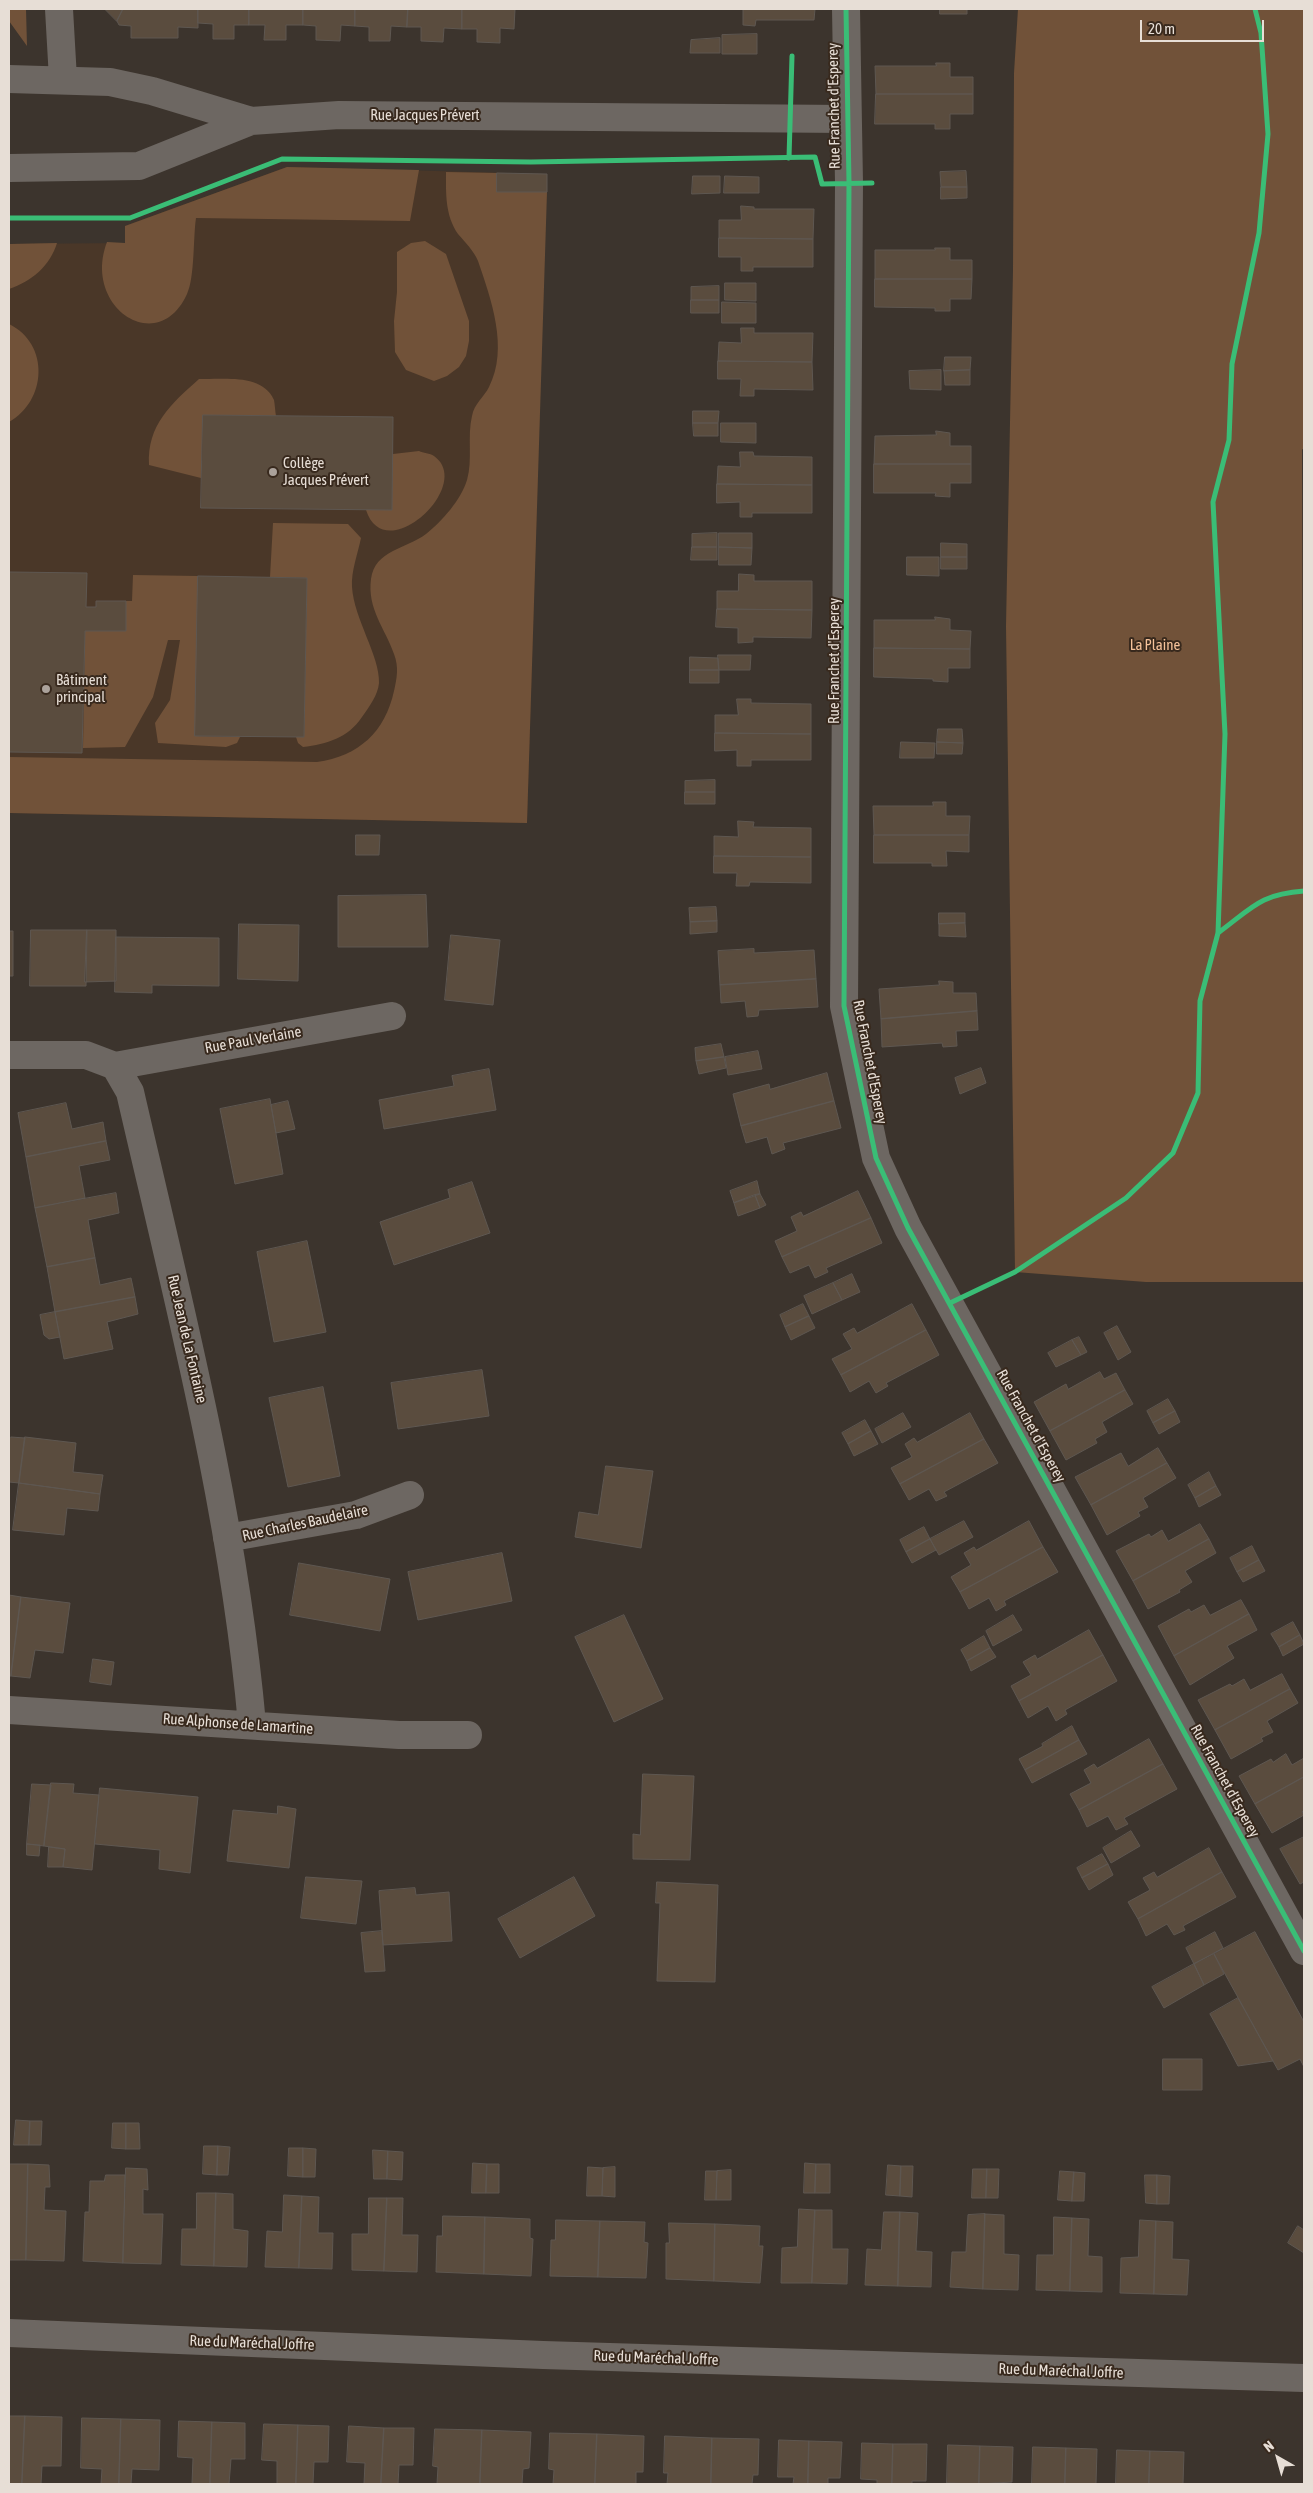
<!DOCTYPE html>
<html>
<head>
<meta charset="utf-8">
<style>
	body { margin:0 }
	#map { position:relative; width:1313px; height:2493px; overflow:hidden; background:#3c342d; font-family:"Asap Condensed",sans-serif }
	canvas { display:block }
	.frame { position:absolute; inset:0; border:10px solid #e7ded6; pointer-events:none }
	.north { position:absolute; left:1253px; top:2433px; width:50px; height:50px; -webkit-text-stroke:4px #38291d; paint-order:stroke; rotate:322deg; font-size:14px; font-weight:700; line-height:20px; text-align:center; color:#e7ded6 }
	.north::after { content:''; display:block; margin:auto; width:18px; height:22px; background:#e7ded6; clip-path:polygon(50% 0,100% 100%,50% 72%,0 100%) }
	.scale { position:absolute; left:1140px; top:20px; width:124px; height:22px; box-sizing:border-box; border:2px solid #e7ded6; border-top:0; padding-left:6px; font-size:15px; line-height:18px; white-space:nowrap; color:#e7ded6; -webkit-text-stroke:4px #38291d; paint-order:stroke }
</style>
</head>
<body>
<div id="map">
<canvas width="1313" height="2493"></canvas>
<div class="frame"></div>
<div class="north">N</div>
<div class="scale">20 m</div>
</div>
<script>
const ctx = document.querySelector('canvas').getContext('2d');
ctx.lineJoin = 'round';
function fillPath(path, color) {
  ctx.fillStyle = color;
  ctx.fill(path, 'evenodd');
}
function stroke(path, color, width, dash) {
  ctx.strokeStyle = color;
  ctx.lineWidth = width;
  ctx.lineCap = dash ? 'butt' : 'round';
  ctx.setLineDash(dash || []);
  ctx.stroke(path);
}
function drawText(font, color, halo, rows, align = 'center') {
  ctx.font = font + ' "Asap Condensed",sans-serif';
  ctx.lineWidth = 4;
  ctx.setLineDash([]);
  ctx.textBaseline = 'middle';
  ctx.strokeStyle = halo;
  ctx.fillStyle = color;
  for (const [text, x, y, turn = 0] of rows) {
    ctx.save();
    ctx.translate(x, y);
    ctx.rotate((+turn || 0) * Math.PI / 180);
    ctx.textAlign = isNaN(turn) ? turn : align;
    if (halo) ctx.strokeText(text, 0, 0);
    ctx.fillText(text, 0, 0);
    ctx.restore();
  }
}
const built = new Path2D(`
	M287 167 547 174 527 823 9 813V244L125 243V226Z`);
const green = new Path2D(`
	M9 9H26L27 46 9 21Z
	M1018 9H1304V450L1302 449 1304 1282H1146L1015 1272 1006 626 1013 270 1014 73Z
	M287 167 419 170 410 221 196 218C193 238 195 277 187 294 158 358 82 307 107 242L125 243V226Z
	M446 172 497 173 498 192H547L527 823 9 813V757L317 762C359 756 385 732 394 691 397 678 399 667 394 654 385 628 367 609 371 579 375 550 406 549 426 534 442 521 461 500 467 480 473 460 467 436 472 416 474 404 484 397 489 387 509 348 491 299 478 261 474 251 465 242 458 234 445 215 446 194 446 172Z
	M425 241 446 254 469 321V341L466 356 459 367 447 376 434 381 406 370 395 352 394 321 397 292V252L411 243Z
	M57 243C50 266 32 281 9 289V244Z
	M9 324C50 344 47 401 9 422Z
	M199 379C223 380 262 373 274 400 275 405 275 411 276 416L203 415 201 478 149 465C147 425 171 404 199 379Z
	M419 451C423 453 430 453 434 456 475 485 385 569 366 510L393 454Z
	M273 523 348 524 361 538C358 553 351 571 352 587 354 619 380 656 379 683 378 695 369 707 362 717 348 738 327 744 303 747L298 743 296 737H304L307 578 270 577Z
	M133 575 198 576 196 736 240 737 237 743 226 747 158 743 155 723 170 700 180 640H168L153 697 125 747 83 748 85 631H125L126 601H132Z`);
const building = new Path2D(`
	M105 9H123L117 21Z
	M123 9H198V28L178 27V38H131V26L119 25 117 21Z
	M198 9H249V25H234V39H213V24L198 23Z
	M249 9H303V25H286V40H264L265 25H249Z
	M303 9H355V26L341 25 340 41 316 40V26L303 25Z
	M355 9H408L407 27 391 26 390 41H369V27L355 26Z
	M408 9H462V29L444 28 443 42 421 41V27H407Z
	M462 9H515L514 29 500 28V43L477 42V29H462Z
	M720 9H815L814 20H756L755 26 743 25V9Z
	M940 9H967V14H940Z
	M757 34V54H722V35Z
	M720 38V53H690L691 40Z
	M936 63H950V77H973V94H876L875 66H936Z
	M876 94H973V114H950V129H935V124H875Z
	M966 171 967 187H941L940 172Z
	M497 173 547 174V192H497Z
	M693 176H720V193L692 194Z
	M725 176 759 177V193H724Z
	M941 187H967V198L941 199Z
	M741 206 754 207V209H814L813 239 719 238V220H741Z
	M719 238 813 239V267H753V271H741V257H719Z
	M935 248H950V260H972V279H875V250H935Z
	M875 279H972L971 299H950V311H935V308L875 307Z
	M725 283H756V301L725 300Z
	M719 286V300H691V287Z
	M691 300H719V313H691Z
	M722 302 756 303V323H722Z
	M741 328H754V333H813L812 362 718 361 719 342 741 343Z
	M945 357H971L970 370 944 371Z
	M718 361 812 362 813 390 754 389V396H740L741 379H718Z
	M941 370V390L910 389 909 371Z
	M970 370V385H945L944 371Z
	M693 411H719L718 423H693Z
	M203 415 393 417 392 510 201 508Z
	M693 423H718V436H694Z
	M721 423H756V443L721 442Z
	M936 431 950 433V446H971V464H874L875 436 936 435Z
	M740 452H753L754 456 812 457V485L717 484 718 466 740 467Z
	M874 464H971V483H950V497L935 496 936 493H874Z
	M717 484 812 485V513H752V517H740V502L717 503Z
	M717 533V547H692V534Z
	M719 533H752V548L719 547Z
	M941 543 967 544V557H941Z
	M692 547H717V560H691Z
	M719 547 752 548 751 565H719Z
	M907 557H939V576L907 575Z
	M941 557H967V569H941Z
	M9 572 87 573 86 607H96V601H126V631H85L82 753 9 752Z
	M739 574 754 575V581H812V610L717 609V591H738Z
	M198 576 307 578 304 737 195 736Z
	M717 609 812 610 811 638 753 637V642L738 643V628L716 627Z
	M935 617 950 619V630L971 631 970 649 874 648V620H935Z
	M874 648 970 649V668H948V682L933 681V679L874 677Z
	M718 655H751L750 670H719Z
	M690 657 718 658 719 670H690Z
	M690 670H719V683H690Z
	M737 699H751V703L811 704V734L715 733V715H738Z
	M938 729H962L963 743 937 742Z
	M715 733 811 734V760H751V766H737V750L715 751Z
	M901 742 935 743 934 758H900Z
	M937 742 963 743 962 754H937Z
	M715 780V792H685V781Z
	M685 792H715V804H685Z
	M933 802H946V816H970L969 835H874L873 806H933Z
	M738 821 754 822 753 827 811 828V857L714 856V836L738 837Z
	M356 835H380L379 855H356Z
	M874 835H969V852L946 851 947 866H932V863H874Z
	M714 856 811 857V883L750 882 749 886H736L737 873H714Z
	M426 895 428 947H338V896Z
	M716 907 717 921 690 922 689 908Z
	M939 913H965V923L939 924Z
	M717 921V932L690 934V922Z
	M965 923 966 937 939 936V924Z
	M239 924 299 925 298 981 238 979Z
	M31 930H87L86 986H30Z
	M87 930H116V981L85 982Z
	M9 931H13V976H9Z
	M451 935 500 940 493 1005 445 1000Z
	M116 937 219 938V986L152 985V993L115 992Z
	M754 949V953L814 950 816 979 720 985 718 951Z
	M816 979 818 1007 759 1010 758 1016 747 1017 745 1001 721 1003 720 985Z
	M939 981 953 982V993H976L977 1011 881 1019 879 989 939 985Z
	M977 1011 978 1030 956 1031 957 1046 943 1047 942 1043 882 1047 881 1019Z
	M721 1044 724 1057 696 1061 695 1048Z
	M758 1051 762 1069 728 1075 725 1057Z
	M724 1057 726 1068 699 1074 696 1061Z
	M981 1068 986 1083 960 1094 955 1078Z
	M489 1069 496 1110 384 1129 379 1100 454 1086 452 1076Z
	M827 1073 834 1101 741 1126 733 1094 769 1084 770 1089Z
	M270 1099 283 1174 235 1184 220 1109Z
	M288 1101 295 1129 276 1133 271 1105Z
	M834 1101 841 1128 783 1143 785 1149 772 1154 767 1137 746 1143 741 1126Z
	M66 1103 72 1129 103 1122 106 1141 26 1157 18 1113Z
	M106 1141 110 1160 79 1166 85 1198 35 1208 26 1157Z
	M757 1181 760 1194 734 1203 730 1191Z
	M472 1182 490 1233 394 1265 380 1222 450 1198 448 1190Z
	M858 1191 871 1218 782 1257 775 1241 797 1231 791 1217 801 1212 803 1216Z
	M116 1193 119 1213 88 1220 95 1258 47 1267 35 1208Z
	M760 1194 766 1205 760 1208 755 1195Z
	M755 1195 760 1208 738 1216 734 1203Z
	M871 1218 882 1243 826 1268 828 1272 815 1278 809 1265 790 1273 782 1257Z
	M307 1241 326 1332 274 1342 257 1252Z
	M95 1258 100 1285 131 1278 135 1297 55 1312 47 1267Z
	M852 1274 860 1292 842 1300 833 1283Z
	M833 1283 842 1300 812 1314 804 1296Z
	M135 1297 138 1314 107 1322 113 1349 64 1359 55 1312Z
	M803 1304 809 1316 785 1327 780 1315Z
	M912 1304 926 1330 841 1375 832 1359 852 1349 843 1334 854 1328 857 1333Z
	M55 1312 60 1337 49 1339 44 1335 40 1315Z
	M809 1316 815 1328 791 1340 785 1327Z
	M1117 1326 1131 1352 1118 1360 1104 1333Z
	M926 1330 939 1355 886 1383 888 1386 876 1393 869 1381 850 1392 841 1375Z
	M1079 1337 1087 1352 1081 1355 1072 1340Z
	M1072 1340 1081 1355 1056 1367 1048 1353Z
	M482 1370 489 1416 398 1429 391 1383Z
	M1100 1372 1104 1379 1116 1373 1125 1390 1050 1431 1034 1402 1066 1384 1068 1389Z
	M323 1387 340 1476 288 1487 269 1398Z
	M1125 1390 1133 1404 1102 1422 1107 1432 1095 1439 1097 1443 1066 1460 1050 1431Z
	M1168 1399 1175 1411 1153 1423 1147 1411Z
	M1175 1411 1180 1422 1159 1434 1153 1423Z
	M903 1413 911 1427 882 1443 875 1429Z
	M970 1413 984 1439 900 1484 891 1468 912 1457 905 1444 914 1438 917 1442Z
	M865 1420 871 1431 848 1444 842 1433Z
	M871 1431 878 1444 854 1456 848 1444Z
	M11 1437 25 1438 19 1483 9 1482V1439Z
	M25 1437 76 1443 73 1472 103 1475 100 1494 19 1483Z
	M984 1439 998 1463 944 1492 947 1496 936 1501 929 1489 909 1500 900 1484Z
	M1158 1448 1167 1463 1091 1505 1075 1477 1121 1453 1128 1466Z
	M1167 1463 1176 1478 1143 1498 1148 1507 1138 1512 1140 1516 1107 1535 1091 1505Z
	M606 1466 653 1471 641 1548 575 1537 579 1512 598 1515Z
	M1209 1472 1216 1486 1195 1498 1188 1485Z
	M19 1483 100 1494 98 1511 67 1508 64 1535 13 1530Z
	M1216 1486 1221 1495 1199 1507 1195 1498Z
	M964 1521 973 1537 939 1555 930 1539Z
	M1029 1521 1043 1547 960 1592 951 1577 971 1565 964 1553 974 1547 976 1550Z
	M1200 1524 1209 1539 1133 1581 1116 1551 1149 1534 1151 1537 1162 1530 1168 1541Z
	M924 1527 930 1539 906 1552 900 1540Z
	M930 1539 936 1550 912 1563 906 1552Z
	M1209 1539 1216 1553 1185 1571 1192 1582 1179 1590 1180 1592 1148 1609 1133 1581Z
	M1252 1546 1259 1560 1237 1572 1230 1558Z
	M1043 1547 1058 1572 1004 1601 1006 1605 996 1611 989 1598 969 1609 960 1592Z
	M502 1553 512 1601 418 1620 408 1572Z
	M1259 1560 1265 1571 1243 1582 1237 1572Z
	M299 1563 390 1579 380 1631 290 1615Z
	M9 1595 21 1597 11 1676H9Z
	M21 1597 70 1603 63 1653 35 1650 30 1678 11 1676Z
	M1241 1600 1249 1614 1174 1656 1158 1626 1189 1609 1191 1612 1204 1605 1210 1615Z
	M1249 1614 1257 1630 1227 1646 1234 1658 1190 1685 1174 1656Z
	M624 1615 663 1699 614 1722 575 1637Z
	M1013 1615 1022 1630 993 1646 986 1631Z
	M1293 1622 1300 1635 1279 1647 1271 1634Z
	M1089 1630 1103 1655 1019 1701 1011 1686 1031 1675 1023 1662 1035 1655 1037 1659Z
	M1300 1635 1304 1644 1283 1656 1279 1647Z
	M984 1636 990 1648 967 1661 961 1650Z
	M990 1648 996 1657 971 1671 967 1661Z
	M1103 1655 1117 1681 1065 1710 1067 1714 1056 1721 1048 1706 1028 1718 1019 1701Z
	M93 1659 114 1662 111 1685 90 1682Z
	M1282 1674 1290 1689 1215 1730 1198 1700 1230 1684 1232 1686 1244 1679 1250 1690Z
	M1290 1689 1298 1703 1267 1721 1273 1732 1261 1738 1263 1741 1231 1759 1215 1730Z
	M1072 1726 1079 1740 1025 1770 1019 1759 1043 1746 1042 1744Z
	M1149 1739 1163 1764 1079 1810 1070 1794 1091 1783 1084 1770 1094 1764 1097 1768Z
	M1079 1740 1087 1754 1032 1783 1025 1770Z
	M1286 1754 1292 1765 1304 1758V1777L1255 1804 1239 1776 1271 1759 1273 1762Z
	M1163 1764 1177 1789 1124 1818 1128 1824 1116 1830 1108 1816 1087 1827 1079 1810Z
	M643 1774 694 1776 690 1860 633 1859V1834L640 1835Z
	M1304 1777V1810L1302 1812 1304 1815 1272 1833 1255 1804Z
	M51 1783 74 1784 73 1793 99 1795 92 1870 63 1867 65 1849 44 1846Z
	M32 1784 51 1785 44 1846 27 1844Z
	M100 1788 198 1797 190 1873 159 1869 160 1850 95 1844Z
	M278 1806 296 1809 289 1868 227 1861 233 1810 277 1814Z
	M1131 1831 1140 1846 1111 1863 1103 1848Z
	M1304 1837V1882L1300 1884 1280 1849Z
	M27 1844 40 1845 39 1856 27 1855Z
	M49 1847 65 1849 63 1867H48Z
	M1209 1848 1222 1872 1138 1919 1128 1902 1150 1890 1143 1878 1154 1872 1157 1877Z
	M1102 1854 1108 1864 1082 1878 1077 1868Z
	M1108 1864 1113 1875 1089 1890 1082 1878Z
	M1222 1872 1236 1897 1183 1926 1185 1930 1174 1935 1167 1924 1146 1936 1138 1919Z
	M306 1877 362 1881 356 1924 301 1918Z
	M574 1877 595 1916 520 1958 498 1919Z
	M657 1882 718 1885 715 1982 657 1981 660 1903H656Z
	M415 1888 416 1895 449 1892 452 1941 383 1945 379 1891Z
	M382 1931 385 1971 365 1972 361 1933Z
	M1215 1932 1223 1948 1194 1964 1186 1948Z
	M1255 1932 1304 2022V2067L1300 2059 1278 2070 1214 1954Z
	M1214 1954 1224 1974 1204 1985 1194 1964Z
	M1194 1964 1204 1985 1164 2008 1152 1987Z
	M1238 1998 1273 2061 1238 2066 1225 2041 1210 2014Z
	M1163 2059H1202V2090H1163Z
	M16 2120 30 2121 29 2145H14Z
	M30 2121H42L41 2145H29Z
	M113 2123H126V2149L112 2148Z
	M126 2123H139L140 2149H126Z
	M204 2146H218L217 2175 203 2174Z
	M218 2146 230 2147 228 2175H217Z
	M289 2148H303V2177L288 2176Z
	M303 2148 316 2149 315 2177H303Z
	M373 2150 388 2151 387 2179H374Z
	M388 2151 403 2152 402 2180 387 2179Z
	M473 2163 487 2164 486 2193H472Z
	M805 2163 816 2164 815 2193H804Z
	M9 2164H28L26 2260H9Z
	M28 2164 49 2165 50 2187H45L44 2210 66 2211 64 2261 26 2260Z
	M487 2164H499V2193H486Z
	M816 2164H830V2193H815Z
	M888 2165 901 2166 900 2196 886 2195Z
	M901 2166H913L912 2197 900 2196Z
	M588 2167 603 2168 602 2196H587Z
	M615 2167V2197L602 2196 603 2168Z
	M126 2168 147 2169 148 2190 143 2189V2214H163L161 2264 123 2263Z
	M973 2169H987L986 2198H972Z
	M987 2169H999L998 2198H986Z
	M731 2170V2200H716L717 2171Z
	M706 2171H717L716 2200H705Z
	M1060 2171 1074 2172 1072 2201 1058 2200Z
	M1074 2172 1085 2173 1084 2201H1072Z
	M106 2175H125L123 2263 83 2261 85 2212H89L90 2181H104Z
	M1145 2175H1157V2204L1146 2203Z
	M1157 2175 1170 2176 1169 2204H1157Z
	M197 2193H216L214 2266 181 2265 182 2229H196Z
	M216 2193 233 2194V2229L248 2231 247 2267 214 2266Z
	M284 2195 302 2196 299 2268 265 2267 267 2231 282 2232Z
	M302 2196 319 2197 318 2233H333L332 2269 299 2268Z
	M369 2198H387L384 2271 352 2270V2234H368Z
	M387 2198H403L402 2235H418L417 2272 384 2271Z
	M799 2209 815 2210 812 2283H781L782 2248 797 2247Z
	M815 2210H832V2249H848L847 2284 812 2283Z
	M884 2212H900L898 2286 865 2285 867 2249 881 2250Z
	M900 2212 918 2213 916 2251 932 2252 931 2287 898 2286Z
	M985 2214 1004 2215V2254L1019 2255 1018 2290 983 2289Z
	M985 2214 983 2289 950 2287 952 2252H966L968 2215Z
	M443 2216 485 2217 484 2274 436 2272 437 2236H442Z
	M485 2217 530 2219V2238L533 2239 531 2276 484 2274Z
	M1054 2217 1072 2218 1070 2291 1036 2290 1037 2255H1053Z
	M1072 2218 1089 2219 1088 2256 1102 2257V2292L1070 2291Z
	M556 2220 600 2221 598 2277 550 2276 551 2240H555Z
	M1140 2220 1156 2221 1154 2294 1120 2293 1121 2258 1138 2257Z
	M600 2221 645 2222 644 2242 648 2243 646 2278 598 2277Z
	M1156 2221 1173 2222 1172 2259 1189 2260 1187 2295 1154 2294Z
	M669 2223 715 2224 714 2281 666 2279V2243H669Z
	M715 2224 760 2226 759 2246H763L760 2283 714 2281Z
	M1298 2226 1304 2230V2253L1288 2243Z
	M9 2416H25L22 2484H9Z
	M25 2416 62 2417 61 2466H42L41 2484H22Z
	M82 2418 121 2419 119 2484H101L102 2469 81 2468Z
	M121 2419 160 2420 159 2470 132 2469 131 2484H119Z
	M179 2421 212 2422 210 2484H192L193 2458 178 2457Z
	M212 2422 245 2423V2459H231L229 2484H210Z
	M264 2424 298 2425 296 2484H277V2461L262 2460Z
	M298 2425 329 2426 328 2462H314L313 2484H296Z
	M349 2426 384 2428 381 2484H364L365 2463 347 2462Z
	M384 2428H414L413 2465H399L398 2484H381Z
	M435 2429 482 2430 480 2484H437L438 2467 433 2466Z
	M482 2430 531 2432 529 2468 523 2469 522 2484H480Z
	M550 2433 597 2434 595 2484H553L554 2470 549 2469Z
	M597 2434 644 2436 643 2472H636V2484H595Z
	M665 2436 712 2438 711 2484H667L668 2473H664Z
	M712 2438 759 2439 758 2475H753L752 2484H711Z
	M779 2440 809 2441 808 2484H793L794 2477H778Z
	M809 2441 842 2442 840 2478H828V2484H808Z
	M862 2443 893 2444 892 2484H877V2480L861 2479Z
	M893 2444H927L926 2481H912V2484H892Z
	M948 2445 980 2446 979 2484 947 2483Z
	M980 2446 1013 2447 1012 2482 979 2484Z
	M1033 2447 1066 2448 1065 2484H1032Z
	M1066 2448 1097 2449 1096 2484H1065Z
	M1117 2450 1150 2451 1149 2484H1116Z
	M1150 2451 1184 2452 1183 2484H1149Z`);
const minor = new Path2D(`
	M59 9 63 79
	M846 9 849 183 844 1006 876 1158 908 1228 1304 1951
	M9 79 110 82 152 91 251 121 339 115 847 119
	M9 168 139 166 251 121
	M9 1055H86L115 1066 130 1092C178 1301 233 1510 252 1724
	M115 1066 392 1016
	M227 1538 356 1515 410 1495
	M9 1710 399 1735H468
	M9 2333 543 2355 1304 2378`);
const cycleway = new Path2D(`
	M846 9 849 183 844 1006 876 1158 908 1228 1304 1951
	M789 158 792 56
	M9 218H130L282 159 531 162 815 157 822 184 872 183
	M1218 933C1252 908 1260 894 1304 891
	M950 1303 1015 1272 1126 1198 1173 1153 1198 1093 1200 1001 1218 933 1225 734 1213 502 1229 440 1232 364 1259 233 1268 134 1261 33 1255 9`);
const markers = [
	[273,472,5,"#aba29b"],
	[46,689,5,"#aba29b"]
];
const streetNames = [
	["Rue Franchet d'Esperey",834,106,-91],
	["Rue Jacques Prévert",425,115],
	["Rue Franchet d'Esperey",834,661,-90],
	["Rue Paul Verlaine",253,1040,-10],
	["Rue Franchet d'Esperey",870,1062,79],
	["Rue Jean de La Fontaine",187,1339,77],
	["Rue Franchet d'Esperey",1031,1426,61],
	["Rue Charles Baudelaire",305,1523,-12],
	["Rue Alphonse de Lamartine",238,1724,4],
	["Rue Franchet d'Esperey",1225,1781,61],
	["Rue du Maréchal Joffre",252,2343,2],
	["Rue du Maréchal Joffre",656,2358,2],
	["Rue du Maréchal Joffre",1061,2371,2]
];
const poiNames = [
	["Collège",283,463],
	["Jacques Prévert",283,480],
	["Bâtiment",56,680],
	["principal",56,697]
];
const parkNames = [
	["La Plaine",1155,645]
];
fillPath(built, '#4a3728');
fillPath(green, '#715239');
fillPath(building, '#5a4c3e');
stroke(building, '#5e5751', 1);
stroke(minor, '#6d6762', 28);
stroke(cycleway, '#3abd76', 5);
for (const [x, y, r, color] of markers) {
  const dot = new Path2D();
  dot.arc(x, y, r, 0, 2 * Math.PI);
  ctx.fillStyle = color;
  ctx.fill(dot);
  stroke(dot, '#38291d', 2);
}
drawText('15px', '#e7ded6', '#38291d', streetNames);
drawText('15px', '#e7ded6', '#38291d', poiNames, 'left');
drawText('15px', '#f5c29a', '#38291d', parkNames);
</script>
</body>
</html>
